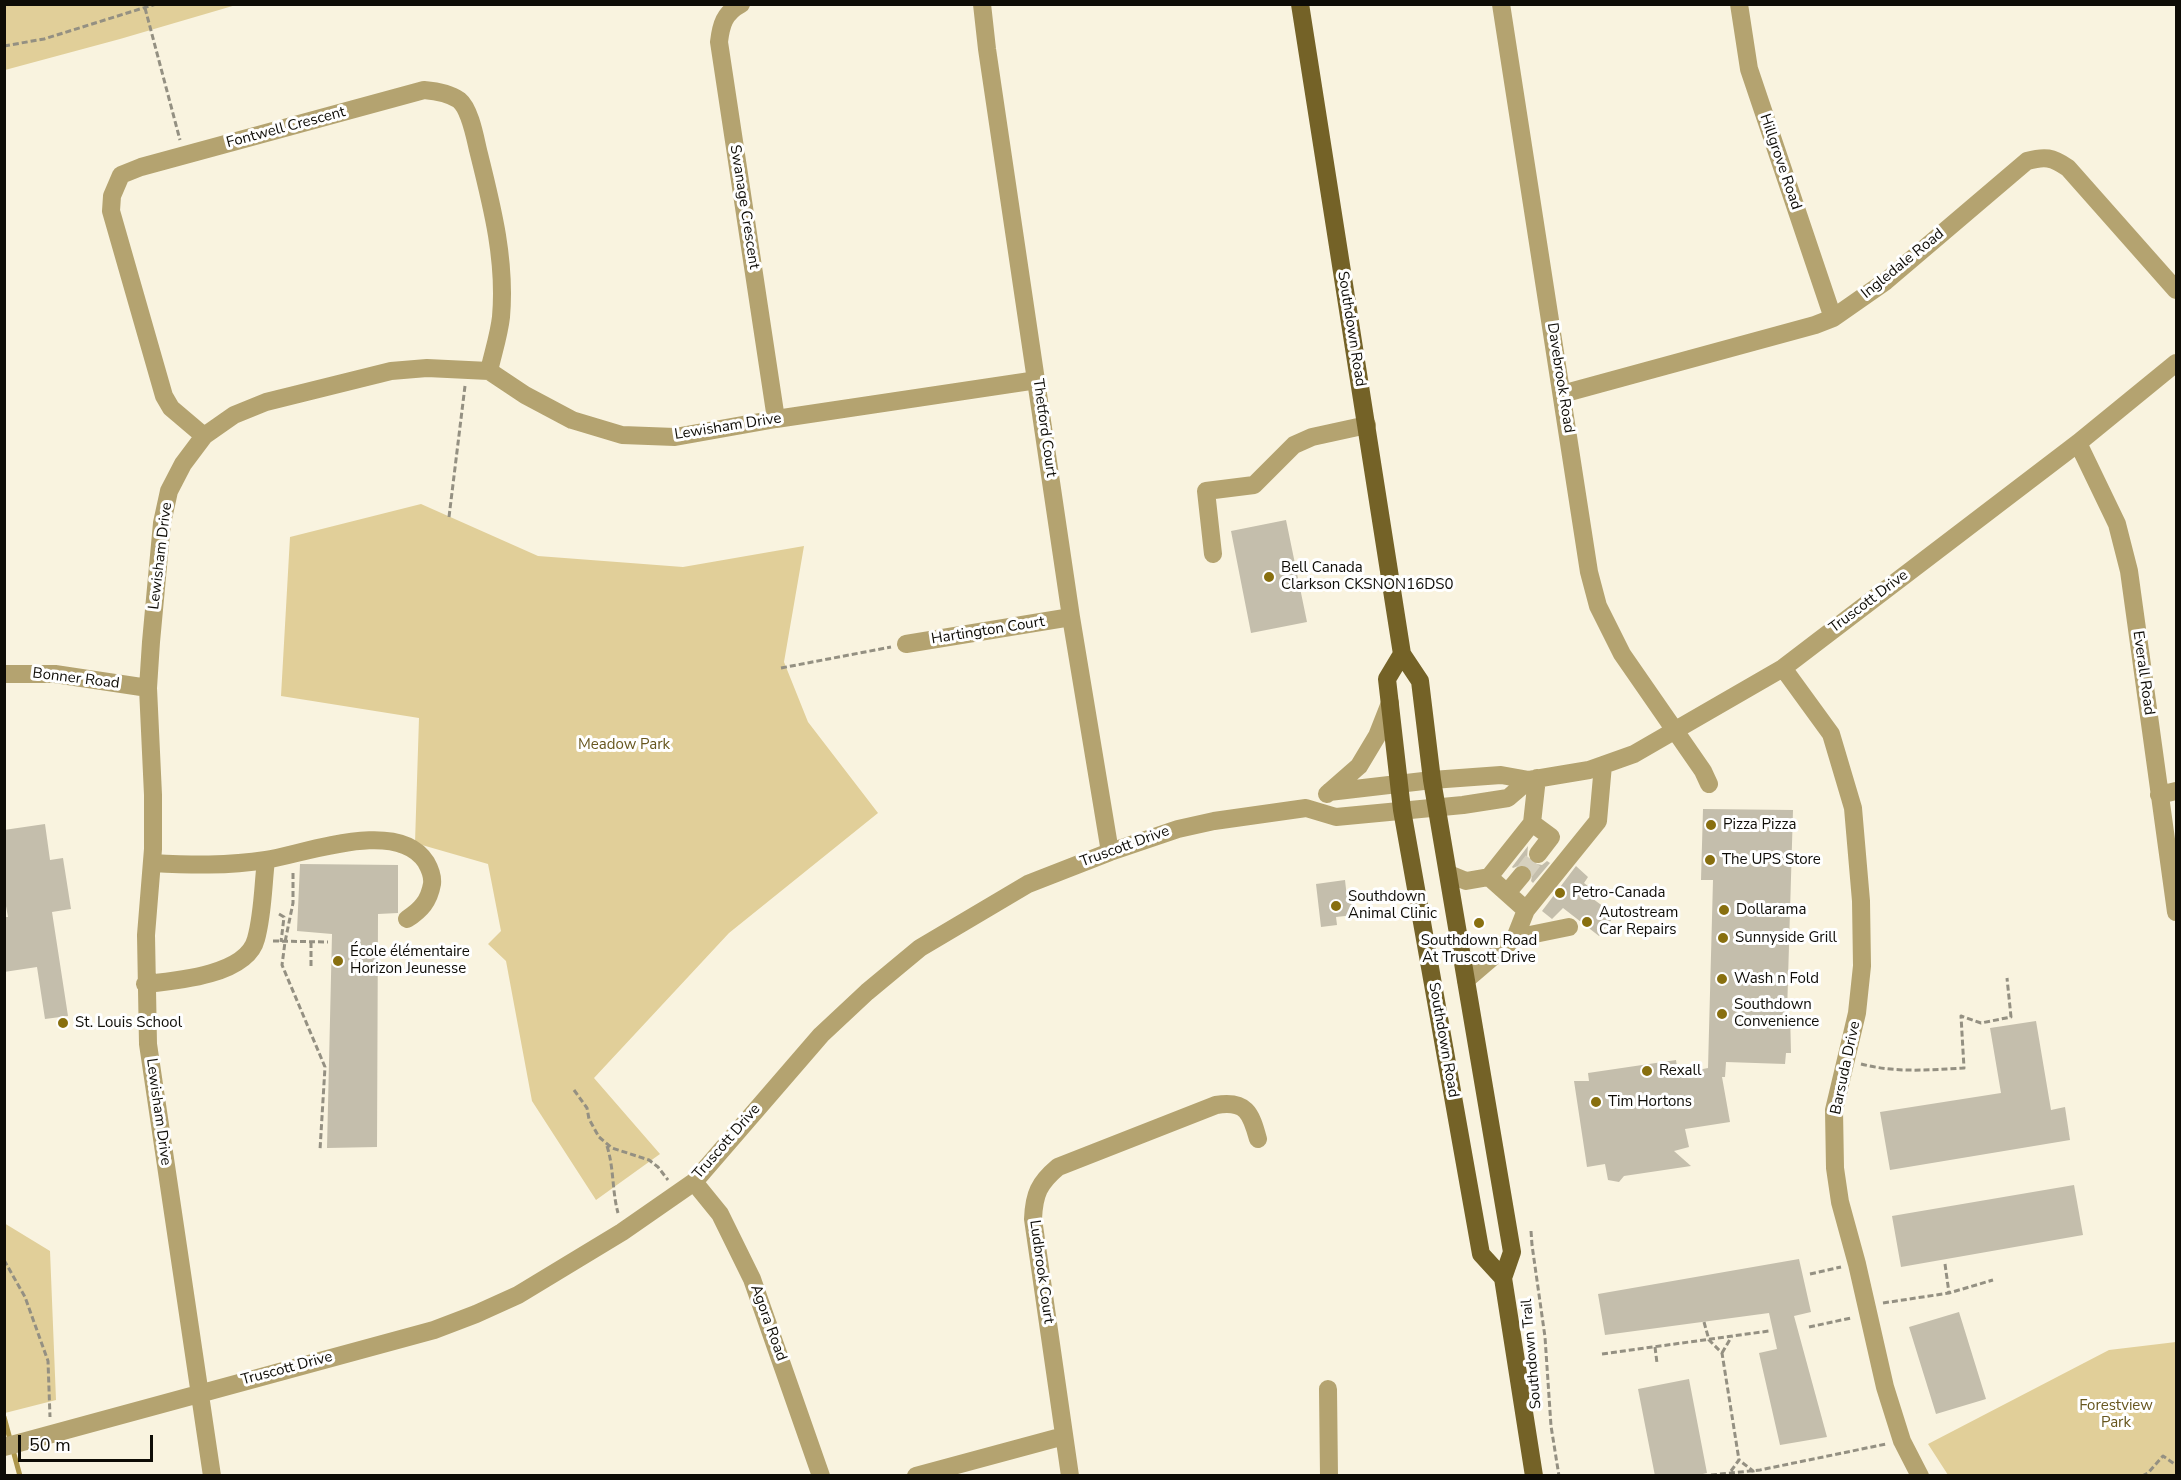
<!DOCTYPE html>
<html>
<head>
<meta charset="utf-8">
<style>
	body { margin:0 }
	#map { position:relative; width:2181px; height:1480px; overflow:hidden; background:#f9f3df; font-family:"Nunito Sans",sans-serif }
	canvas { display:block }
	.frame { position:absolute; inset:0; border:6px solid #0e0c06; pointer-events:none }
	.scale { position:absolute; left:18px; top:1435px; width:135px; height:27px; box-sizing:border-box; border:3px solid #0e0c06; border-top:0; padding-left:8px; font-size:18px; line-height:21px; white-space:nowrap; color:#0e0c06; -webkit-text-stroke:4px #fff; paint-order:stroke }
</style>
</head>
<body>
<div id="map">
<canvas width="2181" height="1480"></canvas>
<div class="frame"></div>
<div class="scale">50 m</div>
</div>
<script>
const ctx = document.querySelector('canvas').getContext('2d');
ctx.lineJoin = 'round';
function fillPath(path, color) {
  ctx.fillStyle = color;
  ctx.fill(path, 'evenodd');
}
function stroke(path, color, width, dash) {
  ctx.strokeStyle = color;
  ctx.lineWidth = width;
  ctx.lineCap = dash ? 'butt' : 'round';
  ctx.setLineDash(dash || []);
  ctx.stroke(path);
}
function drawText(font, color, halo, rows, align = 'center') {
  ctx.font = font + ' "Nunito Sans",sans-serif';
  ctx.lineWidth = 6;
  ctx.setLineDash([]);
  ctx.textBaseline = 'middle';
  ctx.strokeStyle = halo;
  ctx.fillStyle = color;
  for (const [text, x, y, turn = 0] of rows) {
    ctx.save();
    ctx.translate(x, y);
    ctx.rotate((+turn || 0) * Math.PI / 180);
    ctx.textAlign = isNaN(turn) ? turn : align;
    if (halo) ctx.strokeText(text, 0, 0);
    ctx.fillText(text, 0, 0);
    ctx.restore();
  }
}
const green = new Path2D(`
	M5 4H236V5L120 39 5 70Z
	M421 504 538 556 683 567 804 546 784 662 808 722 878 813 729 933 594 1078 660 1154 596 1200 532 1101 506 961 488 944 501 931 488 864 415 843 419 718 281 696 290 537Z
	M4 1223 50 1251 56 1400 5 1413Z
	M2176 1342V1475H1948L1928 1444 2109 1350Z`);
const stream = new Path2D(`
	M4 1417 20 1476`);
const building = new Path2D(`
	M1286 520 1307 622 1251 633 1231 531Z
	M1703 809 1793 810 1787 1013H1790L1791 1053H1786L1785 1064 1726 1062 1725 1077H1722L1730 1122 1685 1129 1689 1147 1674 1151 1691 1166 1624 1176 1619 1182 1608 1180 1605 1164 1587 1167 1574 1081H1589L1588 1073 1676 1060 1678 1074 1708 1068 1713 880H1701Z
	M45 824 50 860 63 858 71 909 52 912 68 1016 45 1019 37 967 4 972V917H8L4 895V830Z
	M1528 846 1527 858 1532 863 1542 865 1547 861 1550 863 1533 883 1531 881 1533 872 1529 866 1523 864 1513 868 1512 867Z
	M300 864 398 865V913L378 914 377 1147 327 1148 332 934 297 931Z
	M1576 866 1588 877 1584 883 1593 890 1589 896 1615 915 1599 936 1563 908 1552 919 1542 911Z
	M1345 880 1347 898H1352L1354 915 1336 917 1337 925 1321 927 1316 884Z
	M2036 1021 2051 1110 2065 1107 2070 1140 1890 1170 1880 1112 2001 1093 1990 1028Z
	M2074 1185 2083 1235 1901 1267 1892 1216Z
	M1799 1259 1811 1312 1794 1316 1827 1437 1780 1445 1759 1353 1777 1349 1769 1313 1605 1335 1598 1294Z
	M1959 1312 1986 1399 1936 1414 1909 1327Z
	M1689 1379 1707 1473 1694 1476H1655L1638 1389Z`);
const minorTunnel = new Path2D(`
	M1522 875 1538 854`);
const path = new Path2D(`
	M145 8 180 140
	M4 46 44 39 156 4
	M449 517 465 386
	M781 668 891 647
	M293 873V903L285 942 282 965 325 1067 320 1150
	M279 914 284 917 281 942
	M273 941 328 942
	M311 942V967
	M1861 1064C1896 1073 1929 1070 1964 1068L1961 1016 1981 1023 2011 1017 2007 978
	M574 1090 587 1108 589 1119 599 1137 612 1148 649 1160 658 1167 668 1180
	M607 1146C614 1168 612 1191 618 1213
	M1531 1231 1532 1245 1545 1337 1551 1426 1559 1476
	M4 1260 25 1297 48 1361 50 1417
	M1945 1264 1949 1293
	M1810 1274 1841 1267
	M1883 1303 1949 1293 1993 1280
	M1704 1322 1709 1340 1722 1353 1739 1460
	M1809 1327 1851 1318
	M1655 1347 1657 1363
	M1722 1353 1732 1336
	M1602 1354 1769 1331
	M1731 1471 1739 1460 1753 1471 1754 1476
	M1711 1475 1760 1470 1886 1444
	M2142 1476 2148 1473 2163 1456 2176 1465`);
const minor = new Path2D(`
	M741 4C724 13 721 25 719 42L776 419
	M982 4 987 49 1071 617 1110 852
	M1501 4 1589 572 1598 606 1622 654 1703 771 1709 784
	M1739 4 1749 69 1833 318
	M1562 394 1815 325 1833 318 1886 281 2027 161C2045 156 2052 157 2068 168L2176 290
	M204 436 171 408 164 396 111 211 112 196 121 175 141 167 424 90C435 91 449 93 459 100 470 109 475 137 478 150 492 206 506 260 501 317 499 335 493 353 489 371
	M2078 443 2117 524 2129 571 2176 912
	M1213 554 1206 491 1254 485 1294 445 1312 437 1367 425
	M906 644 1071 617
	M1783 668 1831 734 1853 808 1861 901 1862 966 1857 1013 1834 1110 1835 1168 1840 1202 1857 1264 1885 1387 1902 1441 1920 1476
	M4 674H55L148 688
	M1329 792 1432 780 1501 775 1529 780 1589 770 1634 754 1783 668 2078 443 2176 363
	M1327 794 1359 766 1377 736 1390 703
	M2159 795 2176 791
	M1532 823 1551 837 1538 854
	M152 863C190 865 228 866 266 860 307 853 398 818 426 862 430 869 433 876 432 884 429 901 421 910 407 919
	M1449 874 1466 881 1489 877 1526 910 1515 938 1466 980
	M1489 877 1532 823 1537 778
	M1507 893 1522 875
	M1526 910 1598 821 1603 765
	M1515 938 1569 927
	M145 984C176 981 247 975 256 939 263 914 263 885 266 860
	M694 1182 720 1214 752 1279 821 1476
	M1328 1389 1329 1476
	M4 1447 434 1330 476 1314 518 1295 622 1232 694 1182 821 1035 867 992 920 948 1028 884 1110 852 1178 829 1214 821 1306 808 1336 817 1463 805 1508 798 1529 780
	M212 1476 148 1044 146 935 153 849V795L148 688 151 642 162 523 169 491 183 464 204 436 234 415 266 402 391 371 427 368 489 371 525 395 572 420 622 435 675 437 776 419 1037 380
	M916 1476 1064 1436
	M1070 1476 1033 1219C1034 1194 1039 1183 1058 1167L1216 1105C1246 1100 1251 1113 1258 1139`);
const major = new Path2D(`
	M1300 4 1402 654 1420 681 1432 780 1512 1252 1503 1278 1534 1476
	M1402 654 1387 679 1402 810 1481 1254 1503 1278`);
const markers = [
	[1269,577,6,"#886f0f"],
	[1711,825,6,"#886f0f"],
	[1710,860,6,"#886f0f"],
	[1560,893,6,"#886f0f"],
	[1336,906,6,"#886f0f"],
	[1724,910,6,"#886f0f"],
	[1587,922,6,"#886f0f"],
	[1479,923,6,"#886f0f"],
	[1723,938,6,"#886f0f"],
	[338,961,6,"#886f0f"],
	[1722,979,6,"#886f0f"],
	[1722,1014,6,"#886f0f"],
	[63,1023,6,"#886f0f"],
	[1647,1071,6,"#886f0f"],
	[1596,1102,6,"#886f0f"]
];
const streetNames = [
	["Fontwell Crescent",286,128,-15],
	["Hillgrove Road",1780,162,71],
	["Swanage Crescent",744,207,81],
	["Ingledale Road",1903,264,-39],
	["Southdown Road",1351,329,81],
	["Davebrook Road",1560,378,81],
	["Lewisham Drive",728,427,-9],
	["Thetford Court",1044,428,82],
	["Lewisham Drive",161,556,-83],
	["Truscott Drive",1869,602,-37],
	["Hartington Court",988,631,-9],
	["Everall Road",2143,673,82],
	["Bonner Road",76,679,7],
	["Truscott Drive",1125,847,-20],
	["Southdown Road",1443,1040,80],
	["Barsuda Drive",1846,1068,-78],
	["Lewisham Drive",158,1112,82],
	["Truscott Drive",727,1142,-49],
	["Ludbrook Court",1041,1272,82],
	["Agora Road",768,1323,70],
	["Southdown Trail",1532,1354,-95],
	["Truscott Drive",287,1369,-15]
];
const poiNames = [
	["Bell Canada",1281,568],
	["Clarkson CKSNON16DS0",1281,585],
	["Pizza Pizza",1723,825],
	["The UPS Store",1722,860],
	["Petro-Canada",1572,893],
	["Southdown",1348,897],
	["Animal Clinic",1348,914],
	["Dollarama",1736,910],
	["Autostream",1599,913],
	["Car Repairs",1599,930],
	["Sunnyside Grill",1735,938],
	["Southdown Road",1479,941,"center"],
	["At Truscott Drive",1479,958,"center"],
	["École élémentaire",350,952],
	["Horizon Jeunesse",350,969],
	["Wash n Fold",1734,979],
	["Southdown",1734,1005],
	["Convenience",1734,1022],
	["St. Louis School",75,1023],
	["Rexall",1659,1071],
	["Tim Hortons",1608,1102]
];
const parkNames = [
	["Meadow Park",624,745],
	["Forestview",2116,1406],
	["Park",2116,1423]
];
fillPath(green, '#e1cf99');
stroke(stream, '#ae974c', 5);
fillPath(building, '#c4beac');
stroke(minorTunnel, '#d6d0be', 18, [18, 9]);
stroke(path, '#949082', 3, [6, 3]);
stroke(minor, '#b4a370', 18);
stroke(major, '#746227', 18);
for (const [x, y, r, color] of markers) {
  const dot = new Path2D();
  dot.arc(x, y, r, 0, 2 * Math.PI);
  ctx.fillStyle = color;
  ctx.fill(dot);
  stroke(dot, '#fff', 2);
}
drawText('15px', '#0e0c06', '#fff', streetNames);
drawText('15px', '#0e0c06', '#fff', poiNames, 'left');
drawText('15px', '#67561e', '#fff', parkNames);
</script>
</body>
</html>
